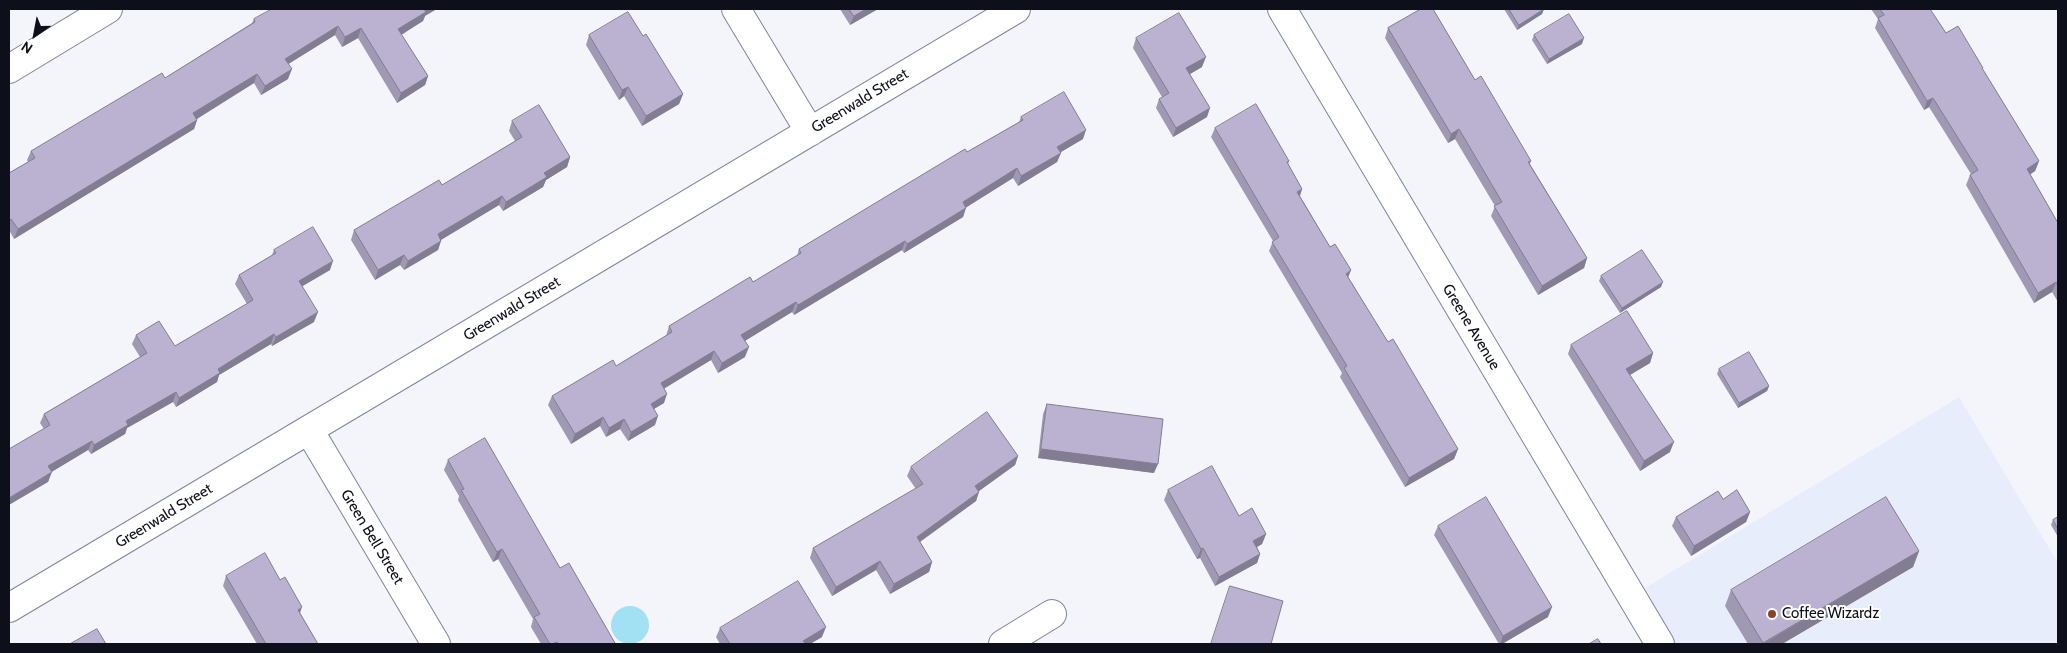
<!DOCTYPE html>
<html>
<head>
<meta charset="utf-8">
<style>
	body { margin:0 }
	#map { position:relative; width:2067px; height:653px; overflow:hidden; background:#f3f5fb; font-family:Cabin,sans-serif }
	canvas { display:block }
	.frame { position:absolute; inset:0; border:10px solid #0d101a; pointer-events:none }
	.north { position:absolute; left:10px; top:10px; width:50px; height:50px; -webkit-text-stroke:4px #fff; paint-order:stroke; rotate:213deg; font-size:14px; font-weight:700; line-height:20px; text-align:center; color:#0d101a }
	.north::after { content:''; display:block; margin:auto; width:18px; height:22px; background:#0d101a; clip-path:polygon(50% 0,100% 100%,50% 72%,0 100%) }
</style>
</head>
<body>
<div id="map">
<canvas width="2067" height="653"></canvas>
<div class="frame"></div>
<div class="north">N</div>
</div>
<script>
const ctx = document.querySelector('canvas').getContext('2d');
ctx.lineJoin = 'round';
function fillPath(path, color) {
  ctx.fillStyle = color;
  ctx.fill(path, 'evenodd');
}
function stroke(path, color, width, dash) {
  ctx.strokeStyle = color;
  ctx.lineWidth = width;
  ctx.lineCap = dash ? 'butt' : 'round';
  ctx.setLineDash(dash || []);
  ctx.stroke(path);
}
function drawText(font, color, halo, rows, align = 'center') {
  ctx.font = font + ' Cabin,sans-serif';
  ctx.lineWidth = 4;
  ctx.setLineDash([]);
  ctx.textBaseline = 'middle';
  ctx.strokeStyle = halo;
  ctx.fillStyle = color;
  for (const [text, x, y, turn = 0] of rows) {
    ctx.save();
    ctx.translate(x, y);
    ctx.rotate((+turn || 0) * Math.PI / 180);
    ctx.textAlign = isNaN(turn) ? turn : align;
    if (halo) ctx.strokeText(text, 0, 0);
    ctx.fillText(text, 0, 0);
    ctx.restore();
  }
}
const built = new Path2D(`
	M1959 397 2058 563V644H1660L1632 596Z`);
const water = new Path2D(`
	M611 625a19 19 0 1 1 38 0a19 19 0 1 1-38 0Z`);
const minor = new Path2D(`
	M736 9 810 132
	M1282 9 1660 644
	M9 69 108 9
	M309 430 436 644
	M9 608 1016 9
	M1003 644 1052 614`);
const wall = new Path2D(`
	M840 9H878L850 25Z
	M1421 9H1434H1433L1475 80 1531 161 1530 164 1587 258 1584 268 1538 295 1491 216 1495 206 1455 139 1448 143 1385 38 1388 28Z
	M1504 9H1544L1542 14 1517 30Z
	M1871 9H1930L1946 33 1982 69 2039 161 2035 171 2030 174 2058 223V302L2052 292 2034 303 1966 185 1970 175 1971 174 1929 107 1924 110 1875 28 1878 19Z
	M425 16 423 21 401 34 428 76 425 85 397 103 358 38 342 47 335 35 288 64V79L261 95 254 83 197 119V120L194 129 14 239 9 230V173L28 162 27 160 31 151 165 78 252 23 254 19Z
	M589 35 643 36 683 94 679 104 642 126 624 96 619 100 586 45Z
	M1534 35 1582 44 1547 64 1532 40Z
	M1136 38 1202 67 1190 74 1207 117 1173 137 1156 108 1159 99 1162 97 1133 48Z
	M1021 117 1083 139 1061 152 1057 162 1018 186 1013 178 966 207 963 217 904 253 902 250 794 315 792 312 745 341V357L718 373 711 360 664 388V403L654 409 655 425 628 441 620 429 606 437 600 426 571 444 548 405 552 396 616 366 666 336 669 326 753 282 797 256 799 249 1019 122Z
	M512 121 570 157 567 167 546 180 543 187 503 211 499 205 441 240 438 250 404 270 400 265 375 280 351 240 354 230 442 185 515 141 509 131Z
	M1215 128 1289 161 1288 164 1302 189 1300 196 1330 247 1351 270 1348 277 1388 342 1458 449 1454 459 1405 487 1340 377 1342 373 1269 251 1273 241 1211 137Z
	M274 250 330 270 302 286 314 322 272 346 271 344 219 375 217 382 176 407 173 402 127 428 125 434 91 454 88 450 51 472 48 482 44 429 40 423 44 414 140 357 132 344 136 335 175 346 247 304 235 284 239 275 272 255Z
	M1601 276 1661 287 1620 313 1599 281Z
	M1571 345 1653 353 1650 363 1630 375 1670 452 1640 471 1568 354Z
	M1719 369 1769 386 1767 391 1738 408 1717 374Z
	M1047 404 1154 473 1038 458 1043 414Z
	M1018 456 1015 465 979 491 976 501 920 542 932 562 929 572 890 594 876 570 832 596 810 558 813 548 916 489 907 476 911 467Z
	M448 460 560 568 615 643 614 644H541L531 627 533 619 498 559 493 562 458 500 459 496 444 470Z
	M1168 490 1239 516 1266 534 1262 544 1257 547 1260 554 1257 563 1215 586 1200 558 1197 559 1164 500Z
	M1723 499 1750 512 1746 522 1691 556 1672 526 1676 517Z
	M2058 517V537L2051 525 2053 520Z
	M1438 526 1548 617 1502 644H1499L1434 535Z
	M1919 551 1913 567 1782 644H1748L1725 606 1731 590Z
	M226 576 300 613 318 644H257L223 586Z
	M720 628 822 637 810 644H720L716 637Z`);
const shadedWall = new Path2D(`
	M424 9H437L425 16 423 21 395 39 398 29Z
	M866 9H878L850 25 854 16Z
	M1544 9 1542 14 1517 30 1519 25Z
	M338 26 335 35 282 68 285 59Z
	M361 28 358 38 342 47 345 37Z
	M1584 38 1582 44 1547 64 1549 59Z
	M1206 57 1202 67 1183 78 1186 68Z
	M292 69 288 79 261 95 265 86Z
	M257 74 254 83 190 123 193 113Z
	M428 76 425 85 397 103 401 93Z
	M628 87 624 96 619 100 622 90Z
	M683 94 679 104 642 126 646 116Z
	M1933 98 1929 107 1924 110 1927 101Z
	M1210 108 1207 117 1173 137 1176 128Z
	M197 120 194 129 14 239 18 229Z
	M1459 129 1455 139 1448 143 1451 134Z
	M1086 130 1083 139 1054 156 1057 147Z
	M1061 153 1057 162 1018 186 1021 176Z
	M570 157 567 167 546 180 543 187 503 211 506 202 544 173Z
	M2039 161 2035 171 2024 179 2027 169Z
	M1017 168 1013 178 959 212 963 202Z
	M1302 189 1299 198 1297 192Z
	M502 196 499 205 434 244 438 234Z
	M966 208 963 217 904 253 907 244Z
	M441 241 438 250 404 270 408 261Z
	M905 241 902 250 794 315 798 305Z
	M404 255 400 265 375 280 378 270Z
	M1587 258 1584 268 1538 295 1542 286Z
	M333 261 330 270 296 290 299 281Z
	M1351 270 1347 280 1346 274Z
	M1663 282 1661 287 1620 313 1622 308Z
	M2056 282 2052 292 2034 303 2038 293Z
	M796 302 792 312 738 345 741 335Z
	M318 312 314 322 272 346 276 337Z
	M274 334 271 344 219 375 217 382 176 407 179 398 218 369Z
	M749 347 745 357 718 373 722 363Z
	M714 351 711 360 657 393 661 383Z
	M1653 353 1650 363 1623 379 1626 369Z
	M1769 386 1767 391 1738 408 1739 403Z
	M176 392 173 402 127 428 125 434 91 454 94 445 126 421Z
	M667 394 664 403 647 413 651 404Z
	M658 416 655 425 628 441 631 432Z
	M603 417 600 426 571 444 575 434Z
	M624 419 620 429 606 437 609 428Z
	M92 441 88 450 45 476 48 466Z
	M1674 442 1670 452 1640 471 1644 461Z
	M1041 449 1158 464 1154 473 1038 458Z
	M1458 449 1454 459 1405 487 1409 478Z
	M1018 456 1015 465 972 496 975 486Z
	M52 472 48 482 9 505V498Z
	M979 492 976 501 914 546 917 537Z
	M1750 512 1746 522 1691 556 1694 546Z
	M1266 534 1262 544 1250 551 1253 541Z
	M1203 548 1200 558 1197 559 1201 549Z
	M502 549 498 559 493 562 497 552Z
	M1919 551 1913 567 1782 644H1763Z
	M1260 554 1257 563 1215 586 1219 577Z
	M880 561 876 570 832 596 836 587Z
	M932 562 929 572 890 594 894 584Z
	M302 607 299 616 298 610Z
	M1552 607 1548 617 1502 644H1500L1503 636Z
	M826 627 822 637 810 644H802L803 641Z`);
const building = new Path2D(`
	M272 9H424L426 12 398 29 428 76 401 93 361 28 345 37 338 26 285 59 292 69 265 86 257 74 193 113 197 120 18 229 11 219 9 221V173L35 158 31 151 162 73 165 78 255 22 254 19Z
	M849 9H866L854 16Z
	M1421 9H1433L1475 80 1481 76 1531 161 1528 162 1587 258 1542 286 1494 206 1502 202 1459 129 1451 134 1388 28Z
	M1509 9H1544L1519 25Z
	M1880 9H1930L1946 33 1958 26 1983 68H1982L2039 161 2027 169 2058 223V286L2056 282 2038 293 1970 175 1978 170 1933 98 1927 101 1878 18 1884 15Z
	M628 12 643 36 646 34 683 94 646 116 628 87 622 90 589 35Z
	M1179 13 1206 57 1186 68 1210 108 1176 128 1159 99 1169 93 1136 38Z
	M1569 14 1584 38 1549 59 1534 35Z
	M1064 92 1086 130 1057 147 1061 153 1021 176 1017 168 963 202 966 208 907 244 905 241 798 305 796 302 741 335 749 347 722 363 714 351 661 383 667 394 651 404 658 416 631 432 624 419 609 428 603 417 575 434 552 396 613 360 616 366 672 332 669 326 750 277 753 282 801 253 799 249 965 149 967 152 1023 120 1021 117Z
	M1256 104 1289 161 1287 162 1302 189 1297 192 1330 247 1335 244 1351 270 1346 274 1388 342 1393 339 1458 449 1409 478 1344 368 1347 366 1272 242 1279 237 1215 128Z
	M539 105 570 157 544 173 547 177 506 202 502 196 438 234 441 241 408 261 404 255 378 270 354 230 439 180 442 185 522 137 512 121Z
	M313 227 333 261 299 281 318 312 276 337 274 334 218 369 220 373 179 398 176 392 126 421 128 425 94 445 92 441 48 466 52 472 9 498V449L50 425 44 414 147 353 136 335 159 321 175 346 253 300 239 275 276 253 274 250Z
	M1642 250 1663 282 1622 308 1601 276Z
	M1627 311 1653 353 1626 369 1674 442 1644 461 1571 345Z
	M1749 352 1769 386 1739 403 1719 369Z
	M1047 404 1163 419 1158 464 1041 449Z
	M987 412 1018 456 975 486 979 492 917 537 932 562 894 584 880 561 836 587 813 548 923 484 911 467Z
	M485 438 560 568 569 563 615 643 612 644H558L557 642 552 644H550L534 617 540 614 502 549 497 552 461 490 464 489 448 460Z
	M1212 466 1239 516 1252 508 1266 534 1253 541 1260 554 1219 577 1203 548 1201 549 1168 490Z
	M1737 490 1750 512 1694 546 1676 517 1718 491 1723 499Z
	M1486 497 1552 607 1503 636 1438 526Z
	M1886 497 1919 551 1763 643 1731 590Z
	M2058 517V529L2053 520Z
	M265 553 280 580 285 577 302 607 298 610 318 644H266L226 576Z
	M798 581 826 627 803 641 806 644H730L720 628Z
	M1230 586 1283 601 1271 644H1211Z
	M97 629 106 644H70Z
	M1598 639 1601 644H1589Z`);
const markers = [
	[1772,614,5,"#8b4323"]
];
const streetNames = [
	["Greenwald Street",860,101,-31],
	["Greenwald Street",512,309,-31],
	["Greene Avenue",1471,327,59],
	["Greenwald Street",164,516,-31],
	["Green Bell Street",372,537,59]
];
const poiNames = [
	["Coffee Wizardz",1782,614]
];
fillPath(built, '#e8edfc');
fillPath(water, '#a2e1f4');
stroke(minor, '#7c85a0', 30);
stroke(minor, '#fff', 28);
fillPath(wall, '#a099b3');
fillPath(shadedWall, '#827d92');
fillPath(building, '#bab2d0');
stroke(building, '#827d92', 1);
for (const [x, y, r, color] of markers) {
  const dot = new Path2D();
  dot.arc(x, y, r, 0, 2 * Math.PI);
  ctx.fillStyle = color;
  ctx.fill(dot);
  stroke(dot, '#fff', 2);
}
drawText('15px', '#0d101a', '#fff', streetNames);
drawText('15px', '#0d101a', '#fff', poiNames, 'left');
</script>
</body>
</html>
